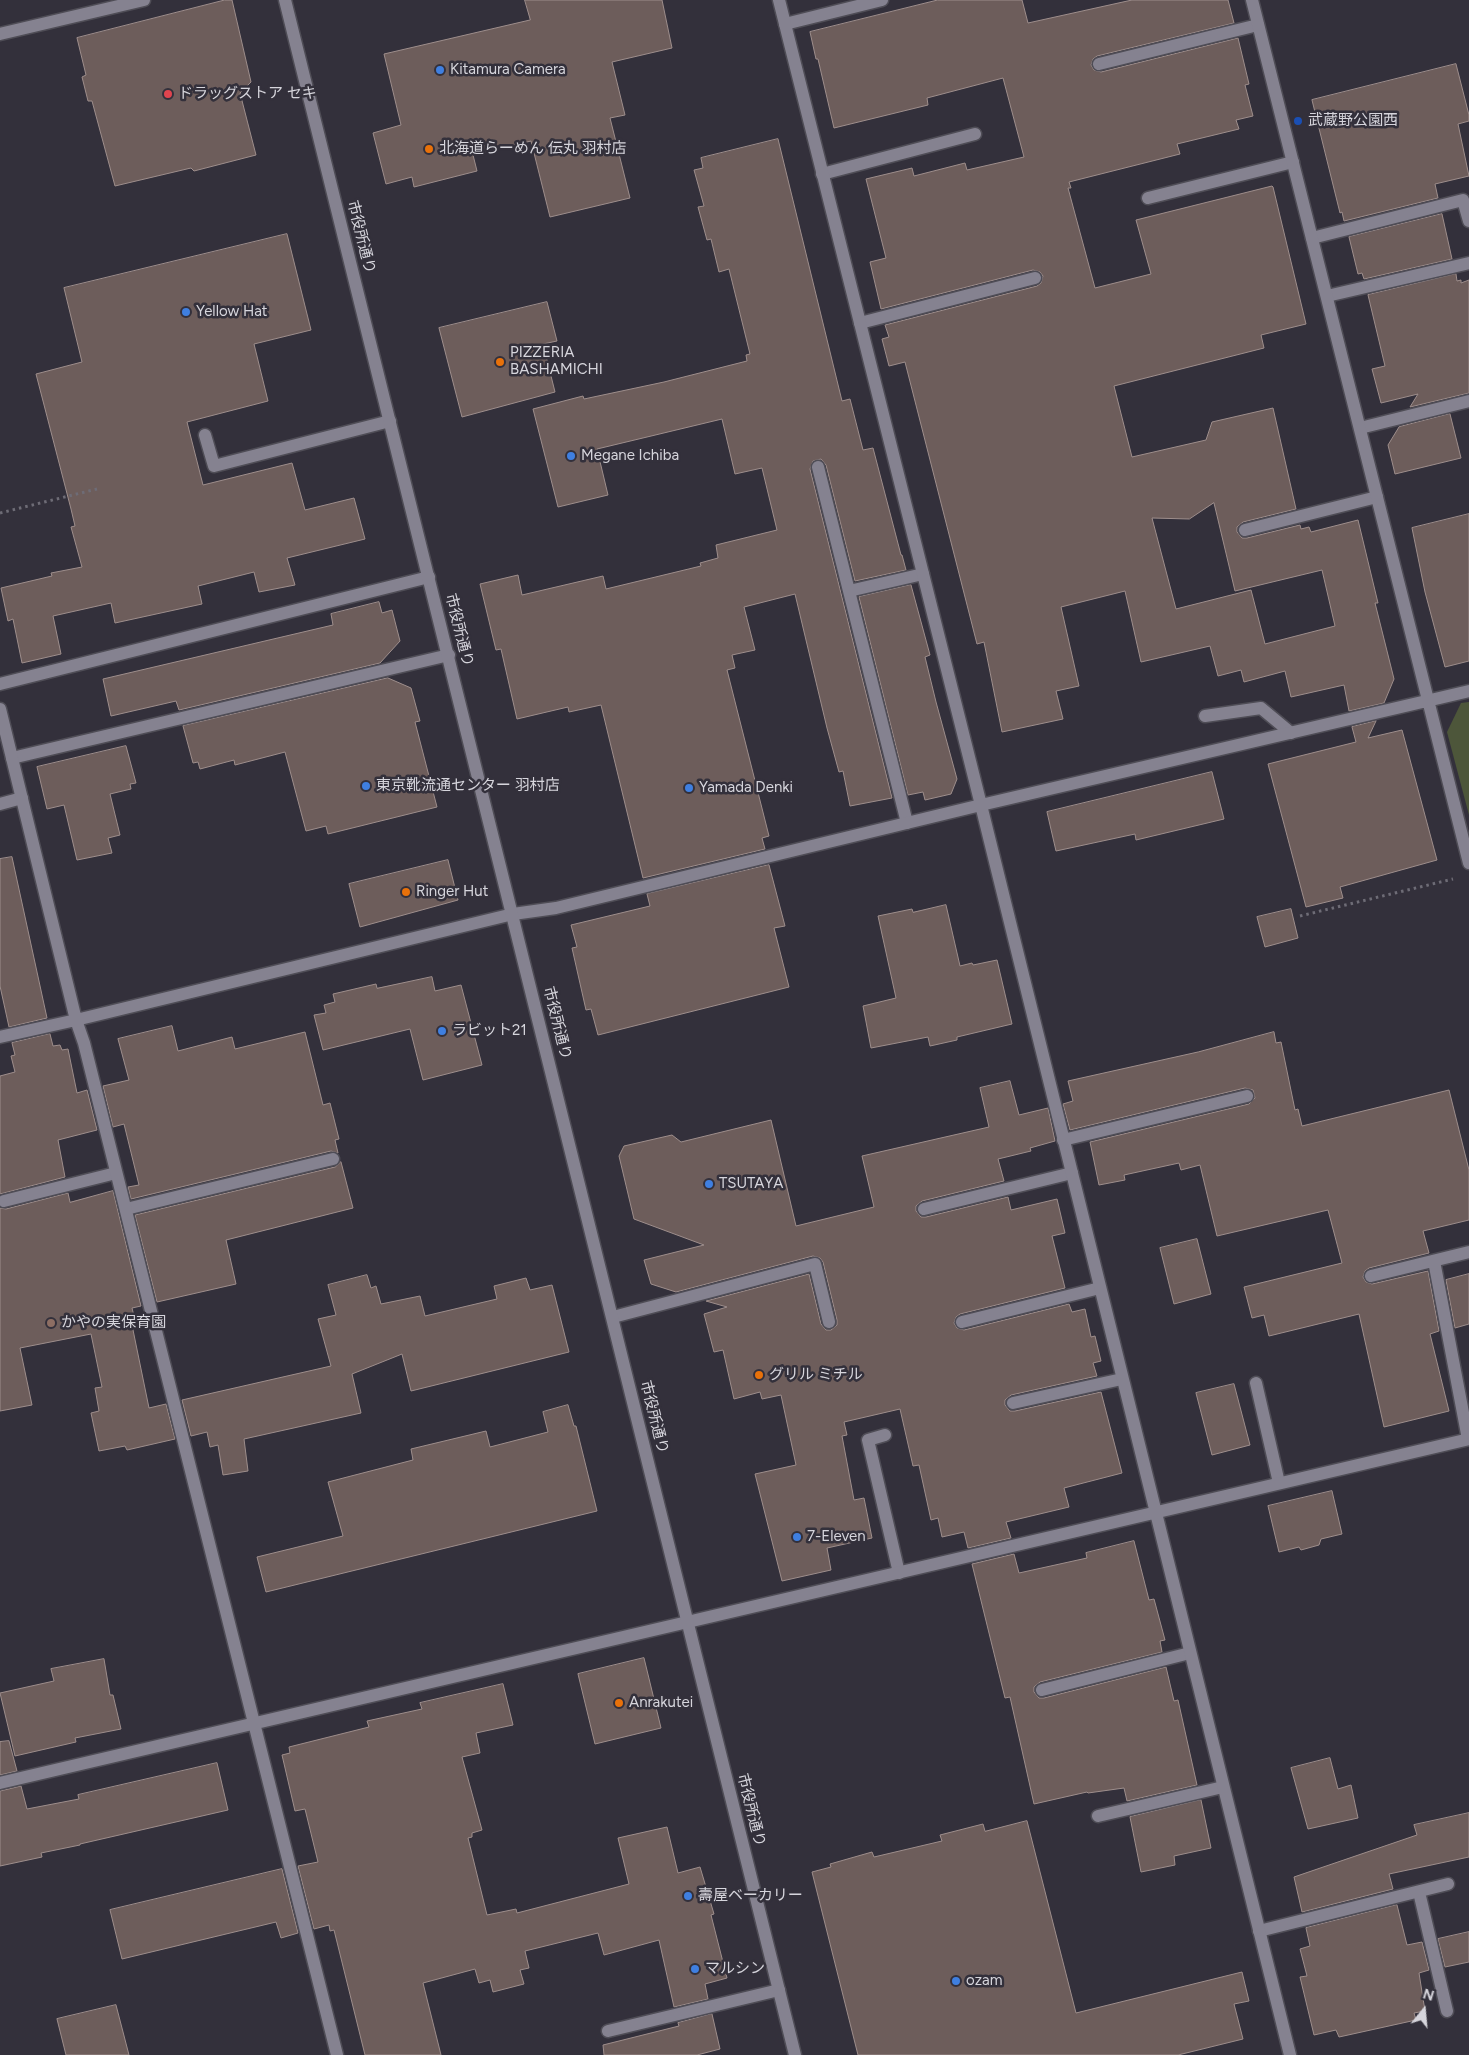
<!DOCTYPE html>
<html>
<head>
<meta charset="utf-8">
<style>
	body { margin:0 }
	#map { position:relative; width:1469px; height:2055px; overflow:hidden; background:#33303b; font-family:Figtree,sans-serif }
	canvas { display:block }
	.north { position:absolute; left:1399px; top:1985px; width:50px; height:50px; -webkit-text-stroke:4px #33303b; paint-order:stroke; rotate:17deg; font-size:14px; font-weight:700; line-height:20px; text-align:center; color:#d6d5dc }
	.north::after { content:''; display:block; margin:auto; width:18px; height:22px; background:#d6d5dc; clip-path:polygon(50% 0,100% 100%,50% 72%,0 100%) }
</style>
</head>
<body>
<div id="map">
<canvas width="1469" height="2055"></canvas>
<div class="north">N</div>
</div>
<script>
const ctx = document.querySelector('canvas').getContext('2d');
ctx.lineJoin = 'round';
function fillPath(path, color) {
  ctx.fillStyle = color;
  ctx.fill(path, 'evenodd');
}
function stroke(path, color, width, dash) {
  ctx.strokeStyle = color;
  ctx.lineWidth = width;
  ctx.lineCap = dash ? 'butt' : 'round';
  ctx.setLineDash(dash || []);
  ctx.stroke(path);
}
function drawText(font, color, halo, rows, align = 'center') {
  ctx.font = font + ' Figtree,"Noto Sans JP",sans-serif';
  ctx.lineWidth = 5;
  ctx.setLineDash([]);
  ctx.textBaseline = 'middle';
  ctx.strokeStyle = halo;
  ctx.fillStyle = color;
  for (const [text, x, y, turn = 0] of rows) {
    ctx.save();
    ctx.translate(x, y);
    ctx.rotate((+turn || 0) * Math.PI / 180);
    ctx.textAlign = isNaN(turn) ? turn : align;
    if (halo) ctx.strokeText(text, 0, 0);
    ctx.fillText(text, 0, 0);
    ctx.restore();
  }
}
const green = new Path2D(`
	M1469 702V815L1447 732 1461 703Z`);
const building = new Path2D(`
	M225 0H232L251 82 240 93 256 155 194 171 191 168 115 186 92 101H88L82 77 86 75 77 38Z
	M525 0H662L672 48 612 62 625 115 610 118 630 198 550 217 531 141 473 155 477 171 414 187 412 177 386 184 373 133 401 125 384 54 530 20Z
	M938 0H1022L1028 23 1132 0H1228L1234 23 1097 56 1093 59 1091 65 1094 70 1101 72 1238 38 1249 84 1245 85 1253 116 1236 120 1239 129 1177 144 1180 154 1069 182 1071 188H1068L1095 288 1151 274 1136 220 1272 186 1273 187 1306 324 1261 335 1264 348 1114 386 1132 457 1206 440 1212 422 1273 408 1296 509 1243 522 1237 527V532L1242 538H1247L1300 525 1301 529 1309 527 1311 532 1358 520 1378 603H1375L1394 679 1384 703 1349 711 1344 685 1291 697 1285 671 1244 682 1241 670 1218 676 1210 646 1141 662 1125 591 1061 607 1079 686 1056 691 1063 719 1002 732 984 642 977 644 905 362 889 366 882 339 889 337 885 325 1037 286 1041 283 1043 276 1040 272 1033 270 881 309 870 262 886 258 866 179 912 168 914 176 965 163 967 170 1024 157 1003 78 927 98 928 105 834 128 818 59H816L810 32ZM1214 503 1235 591 1322 570 1335 626 1265 644 1251 590 1176 609 1152 518 1189 519Z
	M1456 64 1469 115V121L1458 124 1469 176 1435 184 1438 198 1344 221 1342 212 1340 213 1312 100Z
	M778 139 842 401 850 399 863 450 873 448 901 555H902L906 570 855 581 826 465 821 459 813 461 810 469 892 798 850 806 843 771 839 772 827 728 795 594 744 607 755 650 732 655 735 668 727 670 769 836 762 838 765 849 643 878 601 705 569 712 568 707 517 719 501 649 496 650 480 584 518 575 522 595 603 576 606 589 701 566 700 563 718 558 716 545 777 530 762 468 735 474 722 419 597 449 608 495 558 507 533 409 583 396 584 399 664 382 747 361 746 355 750 354 729 269 719 272 711 239 707 240 698 207 704 206 694 170 703 168 701 158Z
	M1442 214 1452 259 1364 279 1362 273 1358 274 1349 237Z
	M287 234 311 330 254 344 268 401 187 422 203 485 292 463 305 510 354 498 365 539 287 558 295 585 259 592 254 572 198 586 202 604 115 623 111 603 53 616 61 654 22 663 13 619 8 621 1 588 52 576 51 573 82 567 71 527 75 526 71 509 36 374 82 362 64 288Z
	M1456 274 1457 281 1461 280V283L1469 280V393L1410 407 1418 394 1381 403 1372 369 1385 366 1368 295Z
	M547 302 557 341 543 344 555 392 462 417 439 328Z
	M1450 414 1461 458 1395 474 1388 445 1399 427Z
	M1469 514V661L1445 667 1425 592 1412 528Z
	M911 585 930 655 925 657 936 702 957 779 951 794 925 800 923 792 908 795 859 597Z
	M379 602 382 613 392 610 400 641 380 663 179 710 176 701 111 716 103 679 333 625 331 614Z
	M388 678 411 688 420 721 415 722 437 807 328 834 326 826 306 831 285 752 235 765 234 760 200 769 198 762 193 763 183 726Z
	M1376 721 1368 738 1402 730 1437 860 1340 887 1343 898 1306 907 1268 764 1356 742 1352 727Z
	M126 746 136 783 130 784 131 789 110 794 120 835 108 838 112 853 77 860 64 805 47 809 37 767Z
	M1212 772 1224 819 1136 840 1135 834 1056 851 1047 812Z
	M12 857 47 1018 9 1027 0 986V859Z
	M448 860 458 900 360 927 349 884Z
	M769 865 785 926 774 928 789 987 598 1035 591 1009 586 1010 572 948 577 947 571 925 650 906 647 894Z
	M946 905 960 966 972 963 973 965 997 960 1012 1024 957 1037V1040L930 1046 928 1037 871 1048 863 1006 896 998 878 916 912 909 913 912Z
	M1291 909 1298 938 1265 947 1257 917Z
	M432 977 435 991 461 985 482 1065 423 1080 410 1029 323 1050 314 1015 326 1013 324 1005 335 1002 333 994 376 984 377 988Z
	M172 1026 178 1051 232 1037 235 1049 305 1032 323 1105 330 1103 339 1139 335 1140 338 1153 331 1151 131 1199 128 1187 139 1185 124 1124 113 1127 103 1086 129 1080 118 1039Z
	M1274 1032 1276 1043 1281 1042 1295 1110 1298 1109 1302 1126 1449 1090 1469 1170V1220L1423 1231 1429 1253 1369 1268 1365 1271 1363 1277 1366 1282 1372 1284 1428 1271 1439 1331 1430 1334 1449 1411 1384 1427 1359 1314 1269 1336 1264 1315 1252 1318 1244 1287 1342 1263 1328 1210 1217 1236 1200 1165 1181 1170 1179 1163 1124 1175 1125 1180 1099 1185 1090 1142 1249 1104 1255 1098 1253 1090 1245 1088 1070 1130 1063 1104 1073 1101 1068 1081 1198 1052Z
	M50 1034 53 1046 60 1045 62 1050 68 1049 77 1093 87 1090 97 1130 58 1140 65 1177 0 1194V1076L15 1072 11 1056 15 1055 12 1043Z
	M1010 1081 1019 1115 1048 1108 1055 1141 1030 1148 1031 1151 998 1159 1004 1181 922 1201 916 1206V1211L921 1217H926L1008 1197 1011 1210 1057 1199 1065 1233 1052 1236 1065 1288 960 1314 956 1317 954 1323 957 1328 964 1330 1069 1304 1072 1312 1085 1309 1091 1337 1095 1336 1101 1361 1093 1363 1097 1376 1011 1395 1005 1400V1405L1010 1411H1015L1101 1392 1122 1473 1064 1488 1069 1507 1006 1522 1011 1538 968 1548 964 1532 942 1537 938 1518 931 1520 919 1465 913 1466 900 1409 844 1422 847 1435 842 1436 854 1500 864 1498 872 1538 827 1548 831 1570 782 1581 755 1474 796 1465 781 1395 762 1399 760 1392 734 1399 723 1350 714 1352 704 1314 727 1307 706 1301 809 1274 821 1324 826 1330H831L837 1325V1320L823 1262 820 1258 813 1256 676 1292 651 1284 644 1260 704 1245 634 1219 619 1156 624 1146 672 1135 681 1142 771 1120 796 1226 874 1207 862 1156 989 1127 980 1088Z
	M341 1162 353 1208 226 1240 236 1284 157 1302 135 1215 335 1167Z
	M113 1191 141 1306 132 1308 136 1324 132 1325 149 1408 166 1404 175 1439 127 1450 125 1446 99 1451 91 1413 99 1411 95 1388 102 1387 91 1334 20 1348 32 1405 0 1411V1208L6 1209 68 1193 70 1202Z
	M1197 1239 1211 1294 1174 1304 1160 1248Z
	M1469 1274V1324L1455 1328 1446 1280Z
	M367 1275 371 1288 376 1286 381 1304 420 1296 425 1316 497 1299 494 1286 526 1278 530 1290 552 1285 569 1352 411 1391 402 1354 352 1374 361 1413 244 1439 248 1471 223 1475 218 1445 210 1447 207 1432 191 1436 182 1400 331 1366 318 1319 336 1315 328 1285Z
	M1234 1384 1250 1445 1212 1455 1196 1393Z
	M568 1405 574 1426H576L597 1511 266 1592 257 1557 343 1536 328 1482 413 1460 411 1449 486 1431 490 1447 548 1432 543 1412Z
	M1332 1491 1342 1534 1321 1539 1319 1545 1301 1550 1299 1547 1279 1552 1268 1506Z
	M1134 1541 1149 1600 1154 1599 1165 1640 1160 1641 1162 1652 1040 1682 1034 1687V1692L1039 1698H1044L1166 1667 1174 1701 1178 1700 1197 1785 1127 1801 1124 1788 1088 1793 1087 1792 1034 1804 1010 1697 1005 1698 972 1564 1014 1554 1019 1573 1087 1558 1086 1553Z
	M644 1658 661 1728 595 1744 578 1674Z
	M104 1659 110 1695H113L121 1729 75 1738 76 1742 15 1756 0 1693 54 1681 51 1669Z
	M503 1684 513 1725 476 1733 480 1753 462 1757 482 1830 472 1833V1837L468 1838 487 1915 516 1909 517 1913 629 1884 618 1838 667 1827 678 1873 700 1867 714 1914 711 1915 727 1978 705 1984 708 1999 674 2007 659 1940 604 1955 598 1933 525 1951 529 1968 520 1970 524 1984 493 1992 490 1980 479 1983 475 1969 423 1983 441 2055H365L334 1930 330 1931 329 1925 314 1929 298 1866 318 1862 305 1809 295 1811 282 1755 290 1753 289 1747 369 1727 367 1721 422 1709 420 1703Z
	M9 1741 17 1771 0 1775V1742Z
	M1330 1758 1338 1789 1351 1785 1358 1818 1308 1829 1291 1768Z
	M217 1763 228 1810 80 1844V1845L41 1853 42 1857 0 1866V1791L21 1786 27 1809 79 1799 78 1795Z
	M1201 1800 1211 1848 1174 1856 1175 1865 1141 1872 1130 1817Z
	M1469 1813V1857L1389 1874 1393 1889 1302 1912 1294 1877 1417 1835 1414 1825Z
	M1027 1821 1076 2013 1242 1972 1249 2001 1234 2004 1243 2039 1178 2055H858L812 1872 831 1867 830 1864 872 1852 874 1857 942 1841 940 1835 983 1824 985 1831Z
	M282 1869 298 1933 281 1938 276 1922 122 1959 110 1910Z
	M1397 1905 1407 1945 1422 1942 1429 1970 1419 1973 1425 2011 1414 2013 1416 2020 1339 2037 1336 2030 1314 2035 1300 1977 1307 1976 1300 1949 1310 1946 1306 1928Z
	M1469 1932V1962L1445 1967 1438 1939Z
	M116 2005 129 2055H66L57 2019Z
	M712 2014 720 2049 697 2055H604L603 2045 679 2026 678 2023Z`);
const path = new Path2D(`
	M0 513 97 489
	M1300 916 1453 879`);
const lane = new Path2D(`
	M785 24 882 0
	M1099 64 1258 25
	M822 174 975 134
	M1148 198 1293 162
	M1312 238 1463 200 1469 221
	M1327 296 1469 263
	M860 323 1035 278
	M1360 428 1469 401
	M205 435 214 466 390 421
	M818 467 907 823
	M1245 530 1377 497
	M849 591 923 574
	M0 684 429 577
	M1205 716 1261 708 1291 733
	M12 758 449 655
	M0 804 22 798
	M1063 1140 1247 1096
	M4 1201 116 1173
	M126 1209 333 1159
	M924 1209 1072 1173
	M1434 1261 1468 1439
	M1371 1276 1469 1252
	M613 1317 815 1264 829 1322
	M962 1322 1100 1288
	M1256 1383 1279 1483
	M1013 1403 1122 1379
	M885 1435 868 1440 899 1573
	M1042 1690 1190 1653
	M1098 1816 1223 1787
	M1419 1892 1447 2011
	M1259 1931 1448 1884
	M608 2031 779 1990`);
const street = new Path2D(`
	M779 0 981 805 1290 2055
	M1252 0 1469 863
	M0 34 144 0
	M0 709 76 1020 84 1043 337 2055
	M0 1037 76 1020 513 914 556 908 981 805 1469 691
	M0 1783 1469 1439`);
const secondary = new Path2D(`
	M285 0 795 2055`);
const markers = [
	[440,70,5,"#3f7fe0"],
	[168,94,5,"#e0444e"],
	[1298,121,5,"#1a4fb4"],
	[429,149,5,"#e8710a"],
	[186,312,5,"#3f7fe0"],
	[500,362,5,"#e8710a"],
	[571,456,5,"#3f7fe0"],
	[366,786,5,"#3f7fe0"],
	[689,788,5,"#3f7fe0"],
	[406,892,5,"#e8710a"],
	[442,1031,5,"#3f7fe0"],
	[709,1184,5,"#3f7fe0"],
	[51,1323,5,"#8d6e63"],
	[759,1375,5,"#e8710a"],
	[797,1537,5,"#3f7fe0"],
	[619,1703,5,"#e8710a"],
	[688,1896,5,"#3f7fe0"],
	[695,1969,5,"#3f7fe0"],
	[956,1981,5,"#3f7fe0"]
];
const poiNames = [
	["Kitamura Camera",450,70],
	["ドラッグストア セキ",178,94],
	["武蔵野公園西",1308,121],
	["北海道らーめん 伝丸 羽村店",439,149],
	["Yellow Hat",196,312],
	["PIZZERIA",510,353],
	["BASHAMICHI",510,370],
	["Megane Ichiba",581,456],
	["東京靴流通センター 羽村店",376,786],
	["Yamada Denki",699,788],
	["Ringer Hut",416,892],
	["ラビット21",452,1031],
	["TSUTAYA",719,1184],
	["かやの実保育園",61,1323],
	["グリル ミチル",769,1375],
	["7-Eleven",807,1537],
	["Anrakutei",629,1703],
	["壽屋ベーカリー",698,1896],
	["マルシン",705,1969],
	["ozam",966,1981]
];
const streetNames = [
	["市役所通り",361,237,76],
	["市役所通り",459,630,76],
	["市役所通り",557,1023,76],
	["市役所通り",654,1417,76],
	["市役所通り",751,1810,76]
];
fillPath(green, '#4d563a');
fillPath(building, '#6d5d5b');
stroke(building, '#9e8e8c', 1);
stroke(lane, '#4f4d56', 15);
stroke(street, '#4f4d56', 15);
stroke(secondary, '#4f4d56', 15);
stroke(path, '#6e6c76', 3, [2.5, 4]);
stroke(lane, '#858290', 12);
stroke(street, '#858290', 12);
stroke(secondary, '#858290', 12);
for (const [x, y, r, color] of markers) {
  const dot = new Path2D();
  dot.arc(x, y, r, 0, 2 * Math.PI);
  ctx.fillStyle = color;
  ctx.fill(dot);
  stroke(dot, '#33303b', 2);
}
drawText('15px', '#d6d5dc', '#33303b', poiNames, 'left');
drawText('15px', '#d6d5dc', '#33303b', streetNames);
</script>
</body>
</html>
